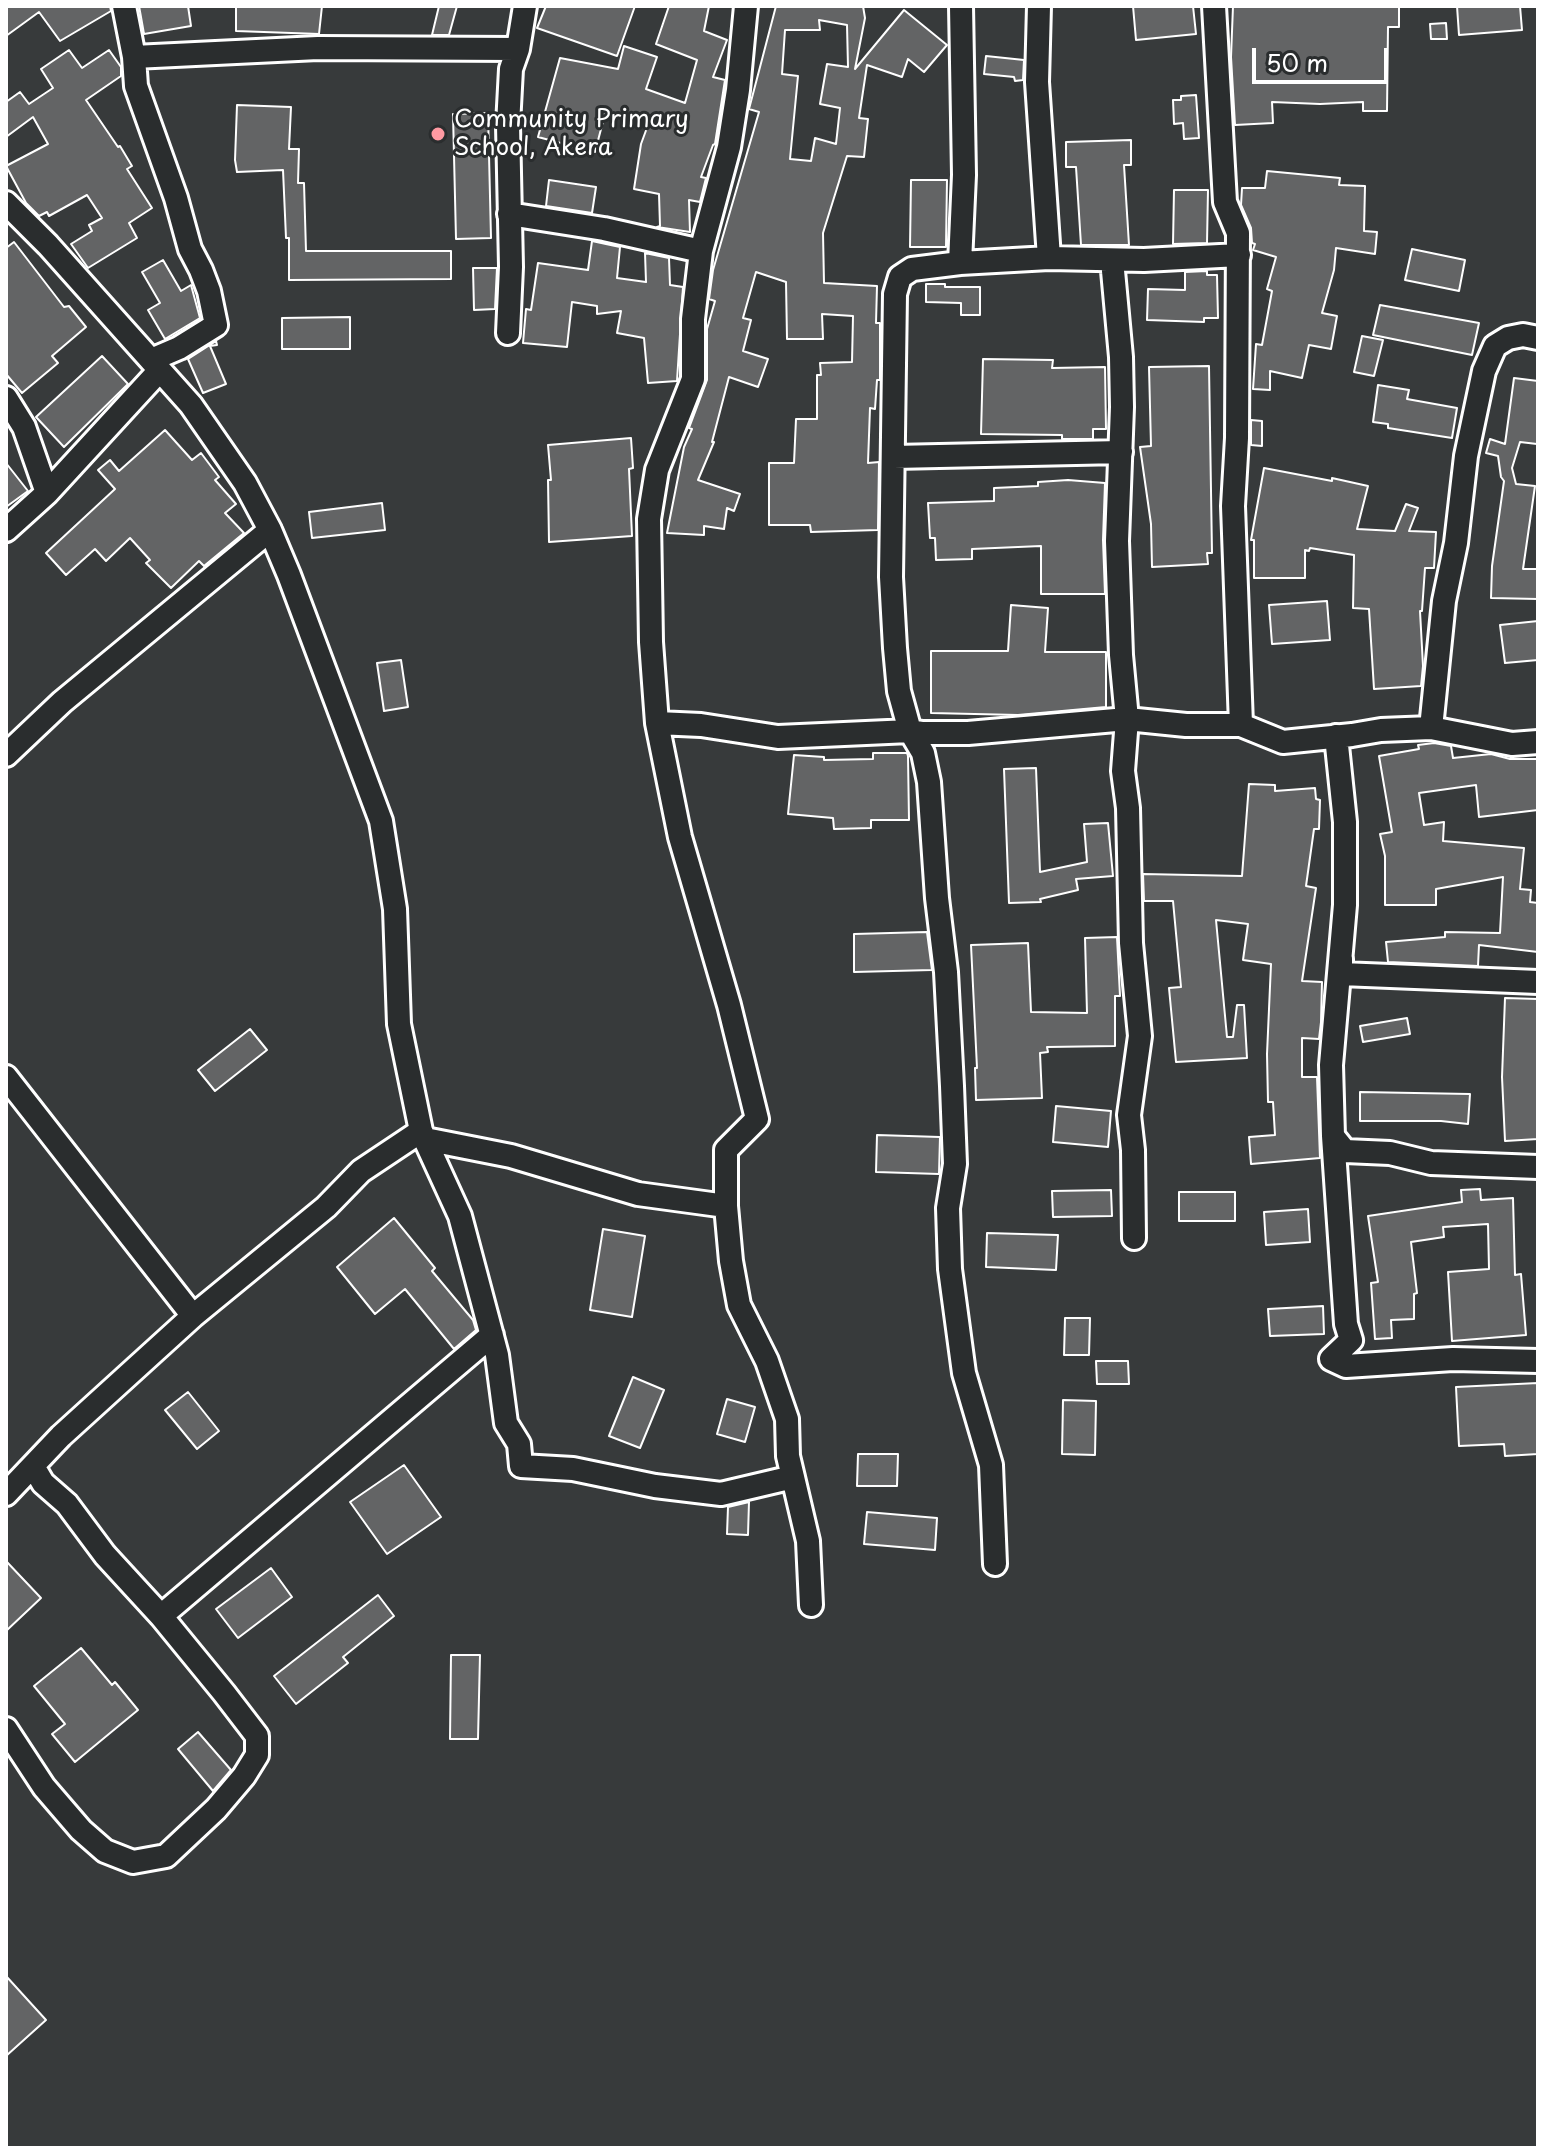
<!DOCTYPE html>
<html>
<head>
<meta charset="utf-8">
<style>
	body { margin:0 }
	#map { position:relative; width:1544px; height:2154px; overflow:hidden; background:#373a3b; font-family:"Playpen Sans",sans-serif }
	canvas { display:block }
	.frame { position:absolute; inset:0; border:8px solid #fff; pointer-events:none }
	.scale { position:absolute; left:1252px; top:48px; width:136px; height:36px; box-sizing:border-box; border:4px solid #fff; border-top:0; padding-left:10px; font-size:24px; line-height:28px; white-space:nowrap; color:#fff; -webkit-text-stroke:6px #2a2d2e; paint-order:stroke }
</style>
</head>
<body>
<div id="map">
<canvas width="1544" height="2154"></canvas>
<div class="frame"></div>
<div class="scale">50 m</div>
</div>
<script>
const ctx = document.querySelector('canvas').getContext('2d');
ctx.lineJoin = 'round';
function fillPath(path, color) {
  ctx.fillStyle = color;
  ctx.fill(path, 'evenodd');
}
function stroke(path, color, width, dash) {
  ctx.strokeStyle = color;
  ctx.lineWidth = width;
  ctx.lineCap = dash ? 'butt' : 'round';
  ctx.setLineDash(dash || []);
  ctx.stroke(path);
}
function drawText(font, color, halo, rows, align = 'center') {
  ctx.font = font + ' "Playpen Sans",sans-serif';
  ctx.lineWidth = 6;
  ctx.setLineDash([]);
  ctx.textBaseline = 'middle';
  ctx.strokeStyle = halo;
  ctx.fillStyle = color;
  for (const [text, x, y, turn = 0] of rows) {
    ctx.save();
    ctx.translate(x, y);
    ctx.rotate((+turn || 0) * Math.PI / 180);
    ctx.textAlign = isNaN(turn) ? turn : align;
    if (halo) ctx.strokeText(text, 0, 0);
    ctx.fillText(text, 0, 0);
    ctx.restore();
  }
}
const building = new Path2D(`
	M6 6H110L111 11 60 41 39 12 6 36Z
	M139 6H188L191 26 144 34Z
	M236 6H322L319 34 236 31Z
	M439 6H457L449 35H432Z
	M546 6H635L617 56 537 28Z
	M669 6H709L704 31 727 40 713 77 725 80 715 144 713 145 701 177 706 178 700 202 689 200 690 232 657 227 660 226 659 194 634 189 641 144 648 125 606 110 595 152 538 137 560 58 618 69 624 46 657 57 646 89 685 103 697 60 656 44Z
	M776 6H863L865 18 855 69 904 10 947 45 924 72 908 59 902 77 867 65 859 118 868 119 864 157 847 156 823 233 824 283 877 286 876 323H880V380H877L875 409 870 408 868 463 879 462 878 530 811 532 810 525H769V463H794L796 419H817V375H821L820 363 852 362 853 316 822 314 823 339H787L786 282 756 272 743 318 751 320 743 351 768 359 758 387 729 377 712 442H714L698 480 740 494 734 511 727 508 724 529 704 526V535L667 533 684 447 692 429 689 428 707 380V329L715 301 709 299 713 270 759 112 749 109ZM819 20 847 25 848 67 827 64 820 104 840 108 836 144 815 138 811 161 790 159 798 76 782 74 785 30H820Z
	M1133 6H1193L1196 34 1136 40Z
	M1233 6H1399V27H1388L1387 111H1363V102L1320 104 1272 102 1273 123 1235 125 1231 57Z
	M1457 6H1520L1522 30 1459 35Z
	M1446 23 1447 39H1431L1430 24Z
	M69 50 82 68 109 50 121 67V76L86 100 118 147 120 146 132 166 127 169 152 208 129 223 137 238 88 268 71 244 92 231 89 225 102 218 87 195 49 216 47 212 39 216 26 203 6 166 48 144 33 117 6 137V102L20 92 29 104 53 88 41 69Z
	M986 56 1024 60 1023 80 1015 81 1014 77 984 74Z
	M1196 95 1199 138 1184 139 1183 123 1174 124 1173 100H1181V96Z
	M237 105 291 107 289 149H299L298 183H304L306 251H451V279L289 280V238H286L283 170 237 172 235 160Z
	M488 113 491 238 456 239 453 114Z
	M1131 140V165H1124L1129 245H1081L1076 167H1066V142Z
	M1267 171 1340 178 1339 185 1365 186 1364 231 1377 232 1375 254 1336 248 1334 270 1322 313 1337 316 1331 349 1309 345 1302 378 1270 371V390L1253 389 1256 344 1262 345 1272 291 1267 289 1276 257 1253 250 1255 244 1252 243 1251 228 1241 205 1242 188H1265Z
	M549 180 596 187 592 213 546 206Z
	M911 180H947L946 247H910Z
	M1174 190H1208L1207 243 1173 244Z
	M592 241 620 247 617 278 646 282 645 253 669 258 670 285 683 287 677 381 648 383 644 338 617 333 621 311 597 314V306L572 302 567 347 523 343 526 309 531 310 538 263 588 270Z
	M14 242 64 307 69 306 86 327 52 356 58 363 22 393 6 374V248Z
	M1412 249 1465 260 1459 291 1405 280Z
	M163 260 181 291 191 285 200 318 165 339 148 310 160 303 142 272Z
	M473 268H497L495 309 474 310Z
	M1207 271V275H1217L1218 318H1204V322L1147 320 1148 289 1185 290V272Z
	M926 284H945V287H980V315H961V303L926 302Z
	M1380 305 1479 323 1472 355 1373 335Z
	M350 317V349H282V318Z
	M1362 336 1383 340 1374 376 1354 372Z
	M216 341 217 345 210 346 226 384 203 393 188 359Z
	M102 356 128 384 64 447 36 417Z
	M983 359 1053 360 1052 368 1105 367 1106 429H1093V439H1062V435L981 434Z
	M1209 366 1212 553H1207L1208 564 1152 567 1151 524 1140 447 1151 446 1149 367Z
	M1514 378 1538 381 1537 444 1520 442 1512 468 1516 484 1535 486 1523 569H1538V599L1491 598 1492 566 1504 481 1501 477 1498 456 1486 453 1490 439 1505 444Z
	M1378 385 1409 390 1407 399 1457 408 1452 438 1388 428V424L1373 422Z
	M1251 420 1262 421V446L1251 445Z
	M165 430 192 460 201 453 219 477 215 480 236 504 225 513 244 533 204 566 199 561 171 588 146 563 150 560 130 538 106 561 95 549 66 575 46 553 115 489 98 470 110 460 119 471Z
	M631 438 633 468 629 469 632 536 549 542 548 480H551L548 445Z
	M6 463 28 491 6 507Z
	M1264 468 1332 481V478L1368 486 1357 529 1395 531 1406 504 1418 508 1409 531 1436 532 1434 568H1425L1422 611H1420L1423 666 1421 686 1374 689 1369 609 1353 608 1354 555 1310 548 1309 551 1305 550V578H1254V540H1251Z
	M1068 480 1105 483 1103 540 1105 594H1041V546L972 549V559L936 560 935 538H930L928 503 994 501V488L1038 486V482Z
	M382 503 385 530 312 538 309 512Z
	M1327 601 1330 640 1272 644 1269 605Z
	M1011 605 1048 608 1045 652H1106V707L1018 715 931 713V651H1008Z
	M1538 621V660L1505 663 1500 625Z
	M401 660 408 707 384 711 377 663Z
	M1434 743 1451 746 1453 758 1491 754 1510 759H1538V810L1479 817 1476 785 1419 793 1424 825 1444 822 1443 841 1524 848 1520 889 1531 890 1530 902 1538 903V952L1479 945 1478 966 1388 962 1386 942 1445 937V932L1500 933 1503 877 1436 889V905H1385V856L1380 834 1392 832 1379 756 1419 749 1418 745Z
	M873 753H907L908 756 909 820H871V828L834 829 833 818 788 814 794 755 824 757V760L873 759Z
	M1036 768 1040 872 1087 862 1084 824 1108 823 1113 876 1076 879 1078 890 1040 899 1041 902 1009 903 1004 769Z
	M1249 784 1275 785V791L1315 788 1316 799 1320 800 1319 829H1314L1306 886 1316 888 1302 981 1322 982 1321 1022 1319 1039 1302 1038V1077H1317L1320 1158 1251 1164 1249 1137 1275 1135 1273 1102H1268L1267 1054 1271 964 1243 960 1248 924 1216 920 1227 1037H1233L1237 1005H1244L1247 1058 1176 1062 1169 988 1181 987 1173 901H1144L1143 874 1242 876Z
	M927 932 932 970 854 972V934Z
	M1117 937 1120 996H1115V1046L1047 1047 1048 1052 1040 1053 1042 1098 976 1100 975 1068H977L971 945 1028 943 1031 1012 1087 1013 1085 938Z
	M1505 998 1538 999V1139L1505 1141 1502 1077Z
	M1407 1018 1410 1034 1363 1042 1360 1026Z
	M250 1029 267 1050 215 1091 198 1070Z
	M1360 1092 1470 1094 1468 1124 1441 1121H1360Z
	M1056 1106 1111 1111 1108 1147 1053 1142Z
	M877 1135 940 1137 939 1174 876 1172Z
	M1480 1189 1481 1200 1513 1198 1515 1275 1521 1274 1526 1335 1452 1341 1448 1272 1489 1269 1488 1224 1443 1227 1444 1237 1411 1242 1417 1293 1414 1294V1319L1391 1320 1392 1338 1375 1339 1371 1283 1378 1282 1368 1216 1462 1202 1461 1190Z
	M1111 1190 1112 1216 1053 1217 1052 1191Z
	M1179 1192H1235V1221H1179Z
	M1308 1209 1310 1242 1266 1245 1264 1212Z
	M394 1218 435 1268 432 1271 473 1320 476 1330 454 1349 405 1289 375 1314 337 1267Z
	M603 1229 645 1236 632 1317 590 1310Z
	M987 1233 1058 1235 1056 1270 986 1267Z
	M1323 1306 1324 1334 1270 1336 1268 1309Z
	M1065 1318H1090L1089 1355H1064Z
	M1096 1361H1128L1129 1384H1097Z
	M633 1377 664 1390 640 1448 609 1436Z
	M1538 1383V1454L1505 1456 1504 1444 1459 1446 1456 1387Z
	M188 1392 219 1431 197 1449 165 1410Z
	M727 1399 755 1407 745 1442 717 1434Z
	M1063 1400 1096 1401 1095 1455 1062 1454Z
	M858 1454H898L897 1486H857Z
	M404 1465 441 1517 387 1554 350 1502Z
	M749 1502 748 1535 727 1534 728 1507Z
	M867 1512 937 1518 935 1550 864 1544Z
	M6 1561 41 1598 6 1631Z
	M271 1568 292 1597 238 1638 216 1609Z
	M378 1595 394 1616 343 1657 348 1663 296 1704 274 1676Z
	M81 1648 112 1685 115 1682 138 1710 75 1762 52 1734 65 1724 34 1686Z
	M451 1655H480L478 1739H450Z
	M198 1732 231 1770 213 1791 178 1749Z
	M6 1976 46 2020 6 2056Z`);
const minor = new Path2D(`
	M124 6 134 57 136 86 176 198 190 249 201 270 209 291 216 325 179 348 151 360
	M746 6 738 90 729 147 701 251 693 319V379L657 470 649 519 651 642 657 723 680 837 729 1005 757 1119 726 1150V1206L731 1261 739 1305 767 1361 787 1419 788 1456 808 1541 811 1605
	M1039 6 1037 82 1049 258
	M1214 6 1225 202 1238 233 1237 438 1233 506 1241 725
	M134 57 318 48 518 49
	M6 203 48 245 191 405 245 483 270 530 289 575 381 821 395 909 399 1024 421 1131 460 1216 497 1355 506 1423 519 1444 521 1466 573 1469 655 1486 721 1494 793 1477
	M509 214 604 229 701 251
	M1112 260 1121 357 1122 407 1117 541 1121 655 1127 719 1123 771 1128 808 1131 943 1140 1036 1129 1115 1133 1150 1134 1238
	M960 263 964 175 961 6
	M508 333 511 267 508 125 511 69 518 49 525 6
	M6 398 24 427 47 493
	M894 457 1121 452
	M6 530 47 493 160 370
	M657 723 701 725 778 737 910 731 923 733H968L1127 719 1186 725H1241L1283 742 1352 735 1381 730 1431 728 1512 744 1538 742
	M1431 728 1444 601 1456 543 1466 456 1484 371 1495 346 1508 338 1523 335 1538 338
	M1336 736 1345 822V905L1331 1065 1333 1136 1346 1324 1351 1340 1331 1359 1346 1366 1453 1359 1538 1361
	M6 755 62 702 270 530
	M1341 959V974L1538 982
	M6 1077 193 1316
	M1333 1136 1345 1151 1390 1153 1431 1163 1538 1167
	M6 1494 61 1436 193 1316 326 1207 361 1171 421 1131 425 1139 511 1156 638 1194 726 1206
	M995 1564 991 1465 964 1373 950 1269 948 1208 955 1164 952 1086 946 972 937 898 929 782 923 753 910 731 899 691 895 648 891 577 895 294 900 277 912 269 960 263 1049 258 1144 260 1239 255
	M161 1616 492 1335
	M6 1729 44 1787 81 1830 105 1851 133 1862 166 1856 216 1809 244 1776 257 1755V1736L224 1693 161 1616 105 1555 67 1504 43 1483 33 1466`);
const markers = [
	[438,134,8,"#ff9aa2"]
];
const poiNames = [
	["Community Primary",454,120],
	["School, Akera",454,148]
];
fillPath(building, '#636465');
stroke(building, '#fff', 2);
stroke(minor, '#fff', 28);
stroke(minor, '#2a2d2e', 22);
for (const [x, y, r, color] of markers) {
  const dot = new Path2D();
  dot.arc(x, y, r, 0, 2 * Math.PI);
  ctx.fillStyle = color;
  ctx.fill(dot);
  stroke(dot, '#2a2d2e', 3);
}
drawText('24px', '#fff', '#2a2d2e', poiNames, 'left');
</script>
</body>
</html>
